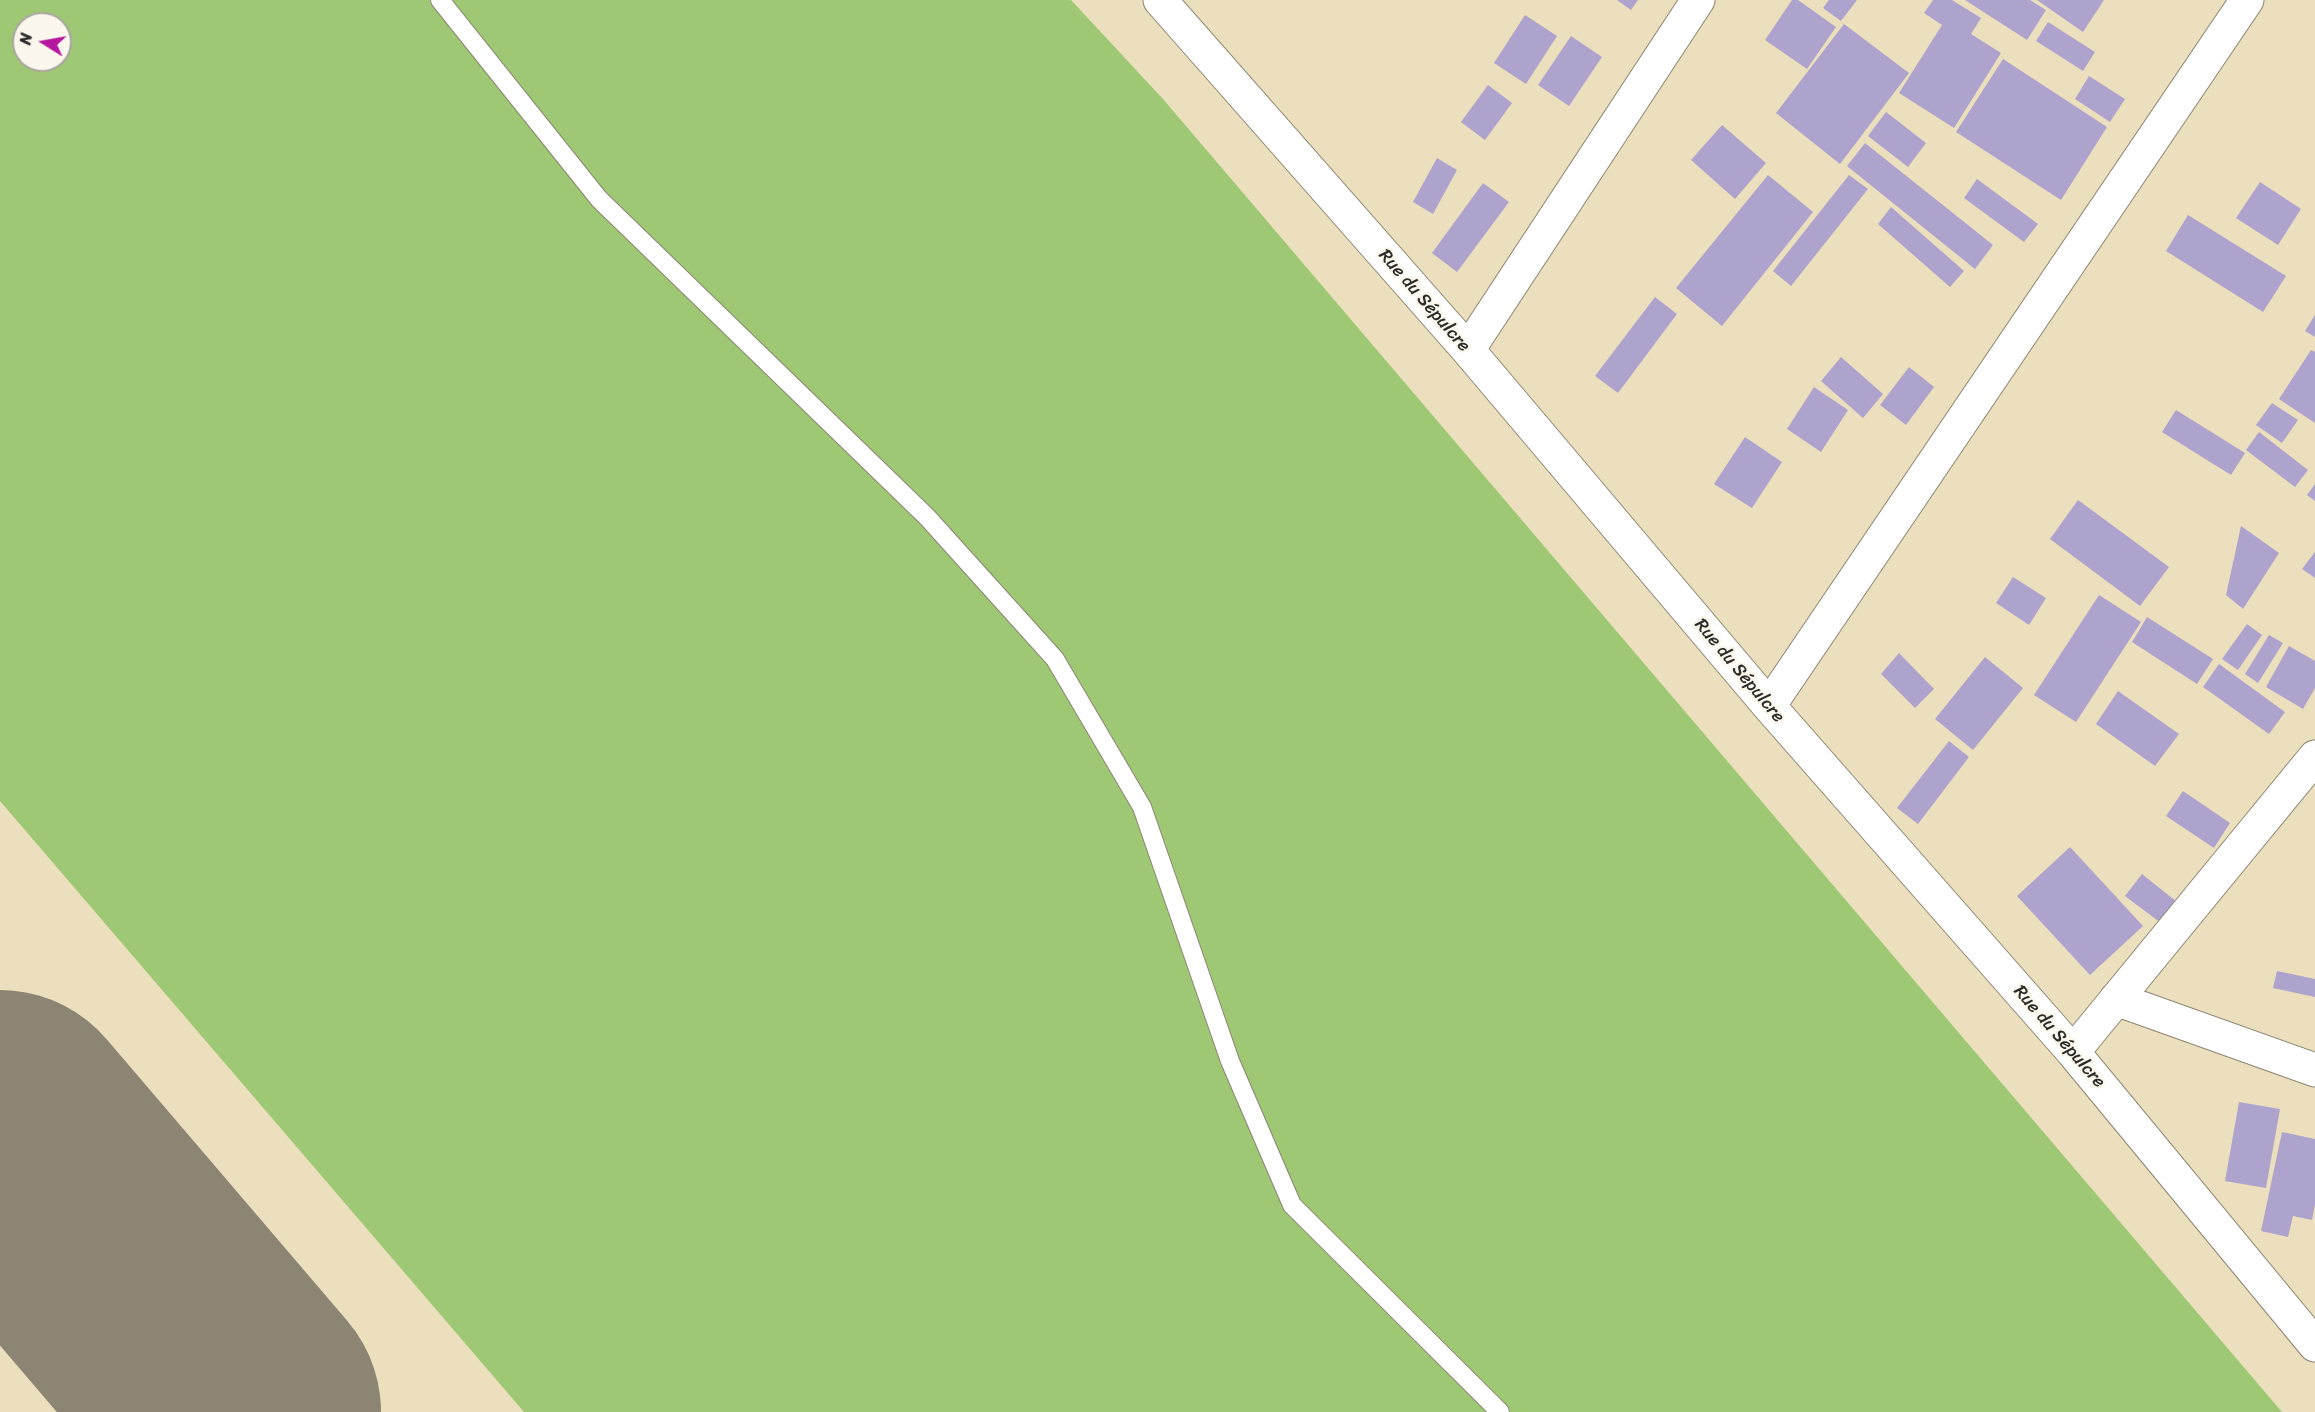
<!DOCTYPE html>
<html>
<head>
<meta charset="utf-8">
<style>
	body { margin:0 }
	#map { position:relative; width:2315px; height:1412px; overflow:hidden; background:#ecdfbd; font-family:Sriracha,sans-serif }
	canvas { display:block }
	.north { position:absolute; left:12px; top:12px; width:60px; height:60px; box-sizing:border-box; background:#fbf7ec; border:2px solid #a8a59f; border-radius:50%; rotate:281deg; font-size:16px; font-weight:700; line-height:24px; text-align:center; color:#2b2b2b }
	.north::after { content:''; display:block; margin:auto; width:21px; height:27px; background:#b5179e; clip-path:polygon(50% 0,100% 100%,50% 72%,0 100%) }
</style>
</head>
<body>
<div id="map">
<canvas width="2315" height="1412"></canvas>
<div class="north">N</div>
</div>
<script>
const ctx = document.querySelector('canvas').getContext('2d');
ctx.lineJoin = 'round';
function fillPath(path, color) {
  ctx.fillStyle = color;
  ctx.fill(path, 'evenodd');
}
function stroke(path, color, width, dash) {
  ctx.strokeStyle = color;
  ctx.lineWidth = width;
  ctx.lineCap = dash ? 'butt' : 'round';
  ctx.setLineDash(dash || []);
  ctx.stroke(path);
}
function drawText(font, color, halo, rows, align = 'center') {
  ctx.font = font + ' Sriracha,sans-serif';
  ctx.lineWidth = 5;
  ctx.setLineDash([]);
  ctx.textBaseline = 'middle';
  ctx.strokeStyle = halo;
  ctx.fillStyle = color;
  for (const [text, x, y, turn = 0] of rows) {
    ctx.save();
    ctx.translate(x, y);
    ctx.rotate((+turn || 0) * Math.PI / 180);
    ctx.textAlign = isNaN(turn) ? turn : align;
    if (halo) ctx.strokeText(text, 0, 0);
    ctx.fillText(text, 0, 0);
    ctx.restore();
  }
}
const green = new Path2D(`
	M0 0H1071L1163 99 2282 1412H524L0 801ZM24 24H60V60H24Z`);
const runway = new Path2D(`
	M0 1130 241 1412`);
const building = new Path2D(`
	M1617 0H1638L1631 10Z
	M1792 0H1798L1836 27 1807 69 1765 40Z
	M1829 0H1857L1841 21 1823 8Z
	M1933 0H1952L1981 18 1971 34 2001 53 1954 128 1899 93 1942 25 1924 13Z
	M1965 0H2030L2046 10 2027 40Z
	M2037 0H2104L2083 32Z
	M1525 15 1557 36 1526 84 1494 63Z
	M2048 22 2095 52 2083 71 2036 41Z
	M1844 24 1909 73 1840 164 1776 113Z
	M1571 36 1602 57 1569 106 1538 85Z
	M2003 59 2107 127 2061 200 1956 132Z
	M2089 76 2125 99 2110 122 2075 99Z
	M1488 85 1512 103 1485 140 1461 122Z
	M1886 112 1926 143 1908 167 1868 136Z
	M1722 125 1766 163 1735 199 1691 160Z
	M1865 143 1993 245 1975 269 1847 166Z
	M1437 158 1457 170 1433 214 1413 202Z
	M1768 175 1813 212 1722 326 1676 288Z
	M1849 175 1868 189 1791 286 1773 271Z
	M1977 179 2038 224 2024 242 1964 198Z
	M2260 182 2301 209 2278 245 2236 218Z
	M1483 183 1509 202 1457 272 1432 253Z
	M1891 207 1964 271 1950 287 1878 224Z
	M2188 215 2286 276 2263 312 2166 251Z
	M1655 297 1677 314 1618 393 1595 376Z
	M2315 315V337L2305 331Z
	M2311 350 2315 352V423L2279 399Z
	M1841 357 1883 394 1863 418 1821 381Z
	M1909 367 1934 387 1906 425 1880 405Z
	M1814 387 1848 410 1821 452 1787 429Z
	M2272 403 2298 420 2282 443 2256 425Z
	M2176 410 2245 453 2231 475 2162 432Z
	M2259 432 2308 470 2295 487 2246 450Z
	M1745 437 1782 462 1752 508 1714 484Z
	M2315 484V501L2307 495Z
	M2078 500 2169 567 2140 606 2050 539Z
	M2241 526 2279 553 2243 609 2226 595Z
	M2315 552V578L2302 569Z
	M2013 577 2046 598 2029 625 1996 603Z
	M2099 595 2141 622 2076 722 2034 695Z
	M2147 617 2213 659 2197 684 2132 642Z
	M2247 624 2262 635 2238 670 2222 659Z
	M2269 635 2283 643 2258 683 2245 674Z
	M2289 646 2315 661V688L2303 709 2266 687Z
	M1899 653 1934 689 1915 708 1881 674Z
	M1985 657 2023 688 1973 750 1935 719Z
	M2219 664 2285 712 2269 734 2203 687Z
	M2118 691 2179 734 2155 766 2096 724Z
	M1949 741 1969 757 1918 824 1897 808Z
	M2183 791 2230 823 2214 848 2166 816Z
	M2070 847 2143 926 2090 975 2017 896Z
	M2142 874 2177 902 2161 923 2125 896Z
	M2277 971 2315 979V997L2273 988Z
	M2239 1102 2280 1109 2266 1188 2225 1181Z
	M2282 1132 2315 1139V1204L2312 1220 2293 1216 2288 1237 2261 1231Z`);
const lane = new Path2D(`
	M440 0 599 199 927 517 1055 659 1142 807 1230 1061 1292 1205 1500 1412`);
const street = new Path2D(`
	M1160 0 1468 350 1769 706 2073 1052 2315 1345
	M1468 350 1698 0
	M1769 706 2247 0
	M2116 999 2315 1070
	M2073 1052 2315 757`);
const streetNames = [
	["Rue du Sépulcre",1424,301,49],
	["Rue du Sépulcre",1739,671,50],
	["Rue du Sépulcre",2059,1037,49]
];
fillPath(green, '#9fc874');
stroke(runway, '#8c8574', 280);
fillPath(building, '#ada3cd');
stroke(lane, '#8c8574', 20);
stroke(street, '#8c8574', 35);
stroke(lane, '#fff', 18);
stroke(street, '#fff', 33);
drawText('18px', '#2b2b2b', '#fbf7ec', streetNames);
</script>
</body>
</html>
